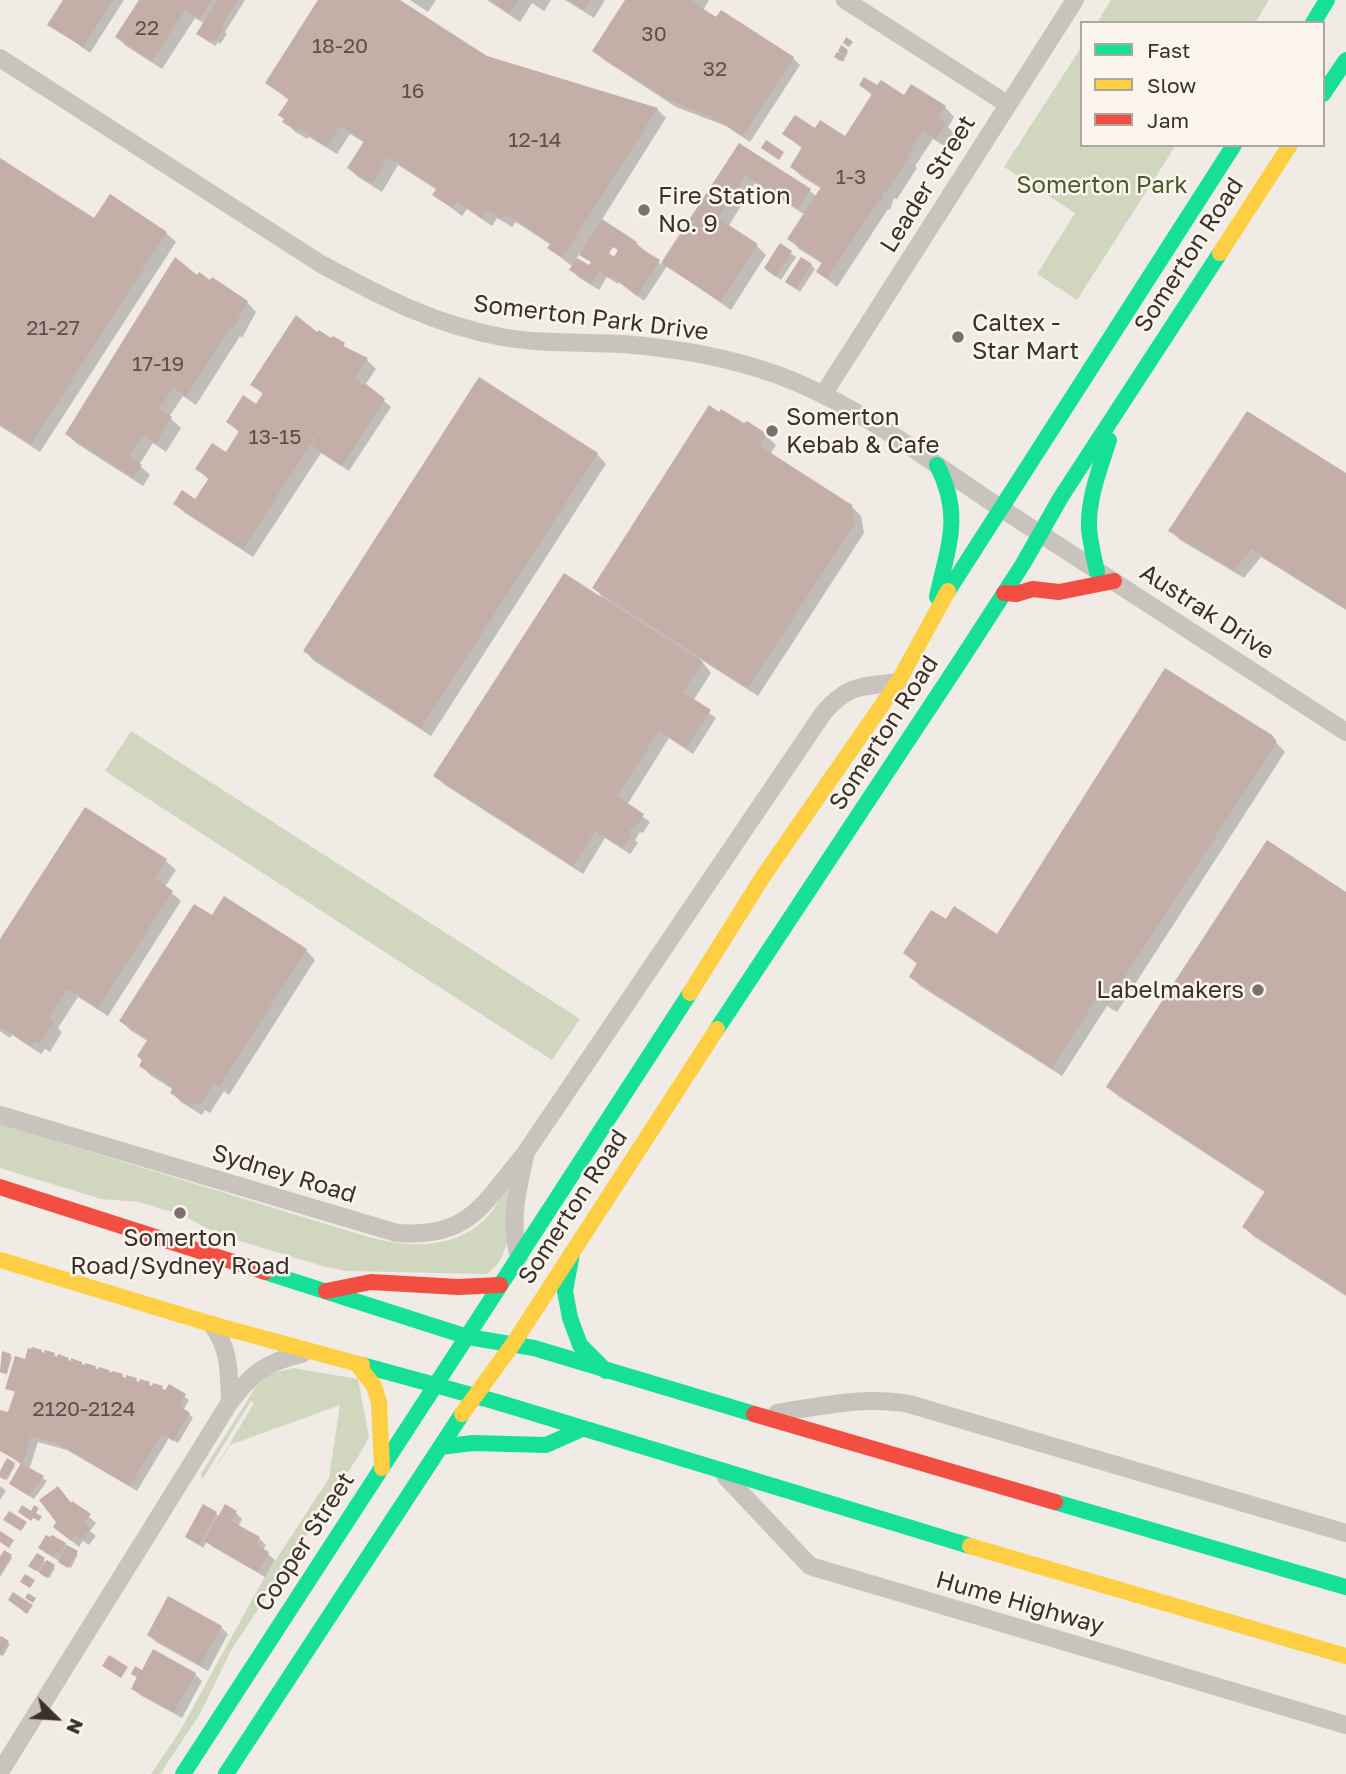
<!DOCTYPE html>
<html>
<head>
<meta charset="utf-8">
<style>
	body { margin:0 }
	#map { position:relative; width:1346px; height:1774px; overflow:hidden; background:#f0ebe5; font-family:"Golos Text",sans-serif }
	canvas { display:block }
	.legend { position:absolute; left:1080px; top:21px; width:245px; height:126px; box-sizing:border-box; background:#fbf5ee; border:2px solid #aea6a0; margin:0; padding:9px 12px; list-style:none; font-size:21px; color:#3b302b }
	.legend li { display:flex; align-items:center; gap:14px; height:35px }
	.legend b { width:35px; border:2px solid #aea6a0 }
	.north { position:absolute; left:21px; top:1683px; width:70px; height:70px; -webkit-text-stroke:5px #fbf5ee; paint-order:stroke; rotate:114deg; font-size:19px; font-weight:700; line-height:28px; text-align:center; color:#3b302b }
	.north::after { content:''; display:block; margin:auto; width:24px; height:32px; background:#3b302b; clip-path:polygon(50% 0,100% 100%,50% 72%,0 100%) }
</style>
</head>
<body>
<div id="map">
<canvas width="1346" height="1774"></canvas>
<ul class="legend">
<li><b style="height:9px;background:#16e098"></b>Fast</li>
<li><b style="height:9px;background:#ffcf43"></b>Slow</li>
<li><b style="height:9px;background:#f24e42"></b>Jam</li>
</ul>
<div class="north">N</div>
</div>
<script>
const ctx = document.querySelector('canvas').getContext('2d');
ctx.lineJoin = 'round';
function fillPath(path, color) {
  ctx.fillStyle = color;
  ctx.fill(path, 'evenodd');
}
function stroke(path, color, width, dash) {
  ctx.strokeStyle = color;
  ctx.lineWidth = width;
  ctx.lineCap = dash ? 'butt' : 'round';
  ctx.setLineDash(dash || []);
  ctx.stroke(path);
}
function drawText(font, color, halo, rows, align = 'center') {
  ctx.font = font + ' "Golos Text",sans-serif';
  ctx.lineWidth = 5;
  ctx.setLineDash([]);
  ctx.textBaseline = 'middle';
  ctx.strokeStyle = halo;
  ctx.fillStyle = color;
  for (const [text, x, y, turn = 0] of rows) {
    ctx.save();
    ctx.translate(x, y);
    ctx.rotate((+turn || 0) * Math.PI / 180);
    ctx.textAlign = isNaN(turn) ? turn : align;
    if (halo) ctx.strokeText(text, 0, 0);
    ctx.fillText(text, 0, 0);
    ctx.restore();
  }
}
const green = new Path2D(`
	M1111 0H1269L1255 23H1097Z
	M1082 46V145H1176L1077 300 1037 274 1075 213 1004 167Z
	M131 731 580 1019 552 1060 105 771Z
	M0 1124 365 1236C406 1248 457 1251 489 1215 498 1205 503 1189 511 1177 509 1209 516 1254 487 1274L347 1271 326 1267 220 1235 182 1215 139 1202 101 1199 0 1168Z
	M293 1368 358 1379 369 1437 361 1452 230 1652 200 1714 160 1774H151L180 1731 264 1578 329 1478 340 1405 230 1445 205 1485 254 1403 251 1401 202 1480 201 1474 257 1385 270 1374Z`);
const shadow = new Path2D(`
	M65 0H124L90 53 50 24Z
	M141 0H245L225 32 227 34 220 44 218 42 215 46 198 34 205 24 195 18 162 69 126 46 117 37Z
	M320 0H397L486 57 657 109 666 118 601 221 636 243 662 265 739 145 810 191 817 197 822 189 801 176 792 167 803 149 784 134 816 130 845 138 873 96 861 85 945 107 954 117 948 127 955 134 946 147 933 139 915 166 917 168 897 199 894 198 890 210 888 209 837 287 818 272 823 264 799 249 790 239 805 215 755 183 728 227 757 246 766 255 731 310 667 266 644 301 619 282 618 284 607 277 599 290 578 277 572 270 573 267 549 248 551 245 516 222 512 227 497 218 492 226 467 209 462 216 435 195 437 190 398 165 382 192 358 177 349 168 365 143 350 134 337 154 309 137 307 139 294 131 285 121 290 101 267 83ZM612 244 621 250 614 259 606 254ZM580 253 592 263 589 267 576 259Z
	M410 0H436L428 12Z
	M487 0H551L544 11 532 3 520 22Z
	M565 0H605L594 18Z
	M627 0H709L703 10 793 58 800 65 750 142 726 126 676 107 604 60 594 51Z
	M842 48 848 52 843 62 836 57Z
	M0 160 95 221 166 233 176 242 40 452 0 426Z
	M780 246 796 257 781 280 770 272Z
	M811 265 815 269 800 292 792 286Z
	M197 277 247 302 256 312 242 338 240 336 196 405 183 396 169 417 181 428 166 452 153 443 139 465 150 475 143 486 76 443 67 434Z
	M318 334 343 345 351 352 367 360 376 369 365 385 391 407 349 471 321 453 253 557 185 513 175 504 196 502 209 480 198 469 226 454 240 433 228 422 257 406 264 395 253 385Z
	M747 423 766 435 776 445 770 454 851 506 861 516 864 533 758 696 700 659 711 673 693 701 716 718 693 754 669 738 627 805 650 822 643 833 640 832 635 840 638 843 630 854 605 838 583 874 445 785 435 776 606 602 595 588Z
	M597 454 606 464 431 736 314 661 305 651Z
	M1346 475V610L1261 557 1244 578 1180 540 1170 530Z
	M1271 737 1285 752 1117 1012 1107 1006 1062 1076 920 986 911 976 918 965 905 953 946 922 998 936Z
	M85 809 166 861 176 870 165 887 181 901 108 1016 78 997 58 1028 62 1032 50 1052 45 1049 41 1054 12 1035 10 1038 0 1031V943Z
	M1346 894V1296L1253 1236 1244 1227 1266 1193 1118 1096 1108 1087Z
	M224 898 306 950 315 960 229 1095 224 1091 210 1113 205 1110 202 1115 181 1102 172 1093 174 1090 150 1075 141 1065 149 1042 130 1030 121 1021 212 918Z
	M41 1351 45 1355H54L58 1359H68L72 1363 86 1368 95 1367 99 1372 122 1376 127 1380H136L140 1384H149L153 1388H162L167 1393 170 1386 189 1400 184 1409 193 1418 178 1443 169 1438 137 1491 67 1450 38 1442 29 1470 47 1481 34 1499 11 1484 22 1465 0 1449V1412L7 1414 16 1392 9 1390 26 1361Z
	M3 1354 12 1357 7 1374 0 1372Z
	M14 1464 15 1466 7 1480 0 1475Z
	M0 1486 6 1491 0 1500Z
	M73 1503 96 1523 90 1531 96 1536 89 1545 83 1541 79 1547 55 1527Z
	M235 1512 242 1519 238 1527 259 1538 266 1545 263 1550 275 1560 265 1577 213 1547 207 1541 203 1548 187 1536 216 1514 220 1517Z
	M65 1544 78 1554 71 1568 44 1552Z
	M11 1556 12 1558 0 1577V1560Z
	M43 1560 55 1568 49 1578 32 1568Z
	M169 1599 221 1627 228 1634 208 1671 156 1642 149 1635Z
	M0 1639 10 1644 3 1656 0 1654Z
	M133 1673 195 1674 202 1681 182 1718 140 1695 133 1688 138 1679Z`);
const building = new Path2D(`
	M63 0H113L83 47 47 25Z
	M139 0H212L200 19 185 10 152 61 115 37Z
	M218 0H238L221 27 224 28 216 41 213 39 211 43 196 34Z
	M318 0H400L487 56 658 108 562 258 547 248 551 243 506 214 502 219 487 210 482 218 457 201 452 208 432 195 437 188 388 157 372 184 347 168 364 141 340 126 327 146 299 129 297 131 282 122 284 119 278 115 289 99 265 83Z
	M489 0H519L510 13Z
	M568 0H590L584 10Z
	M625 0H694L693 2 716 17 721 10 794 57 743 136 715 119 665 98 592 51Z
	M846 37 853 42 849 47 843 43Z
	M841 45 848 50 844 55 838 51Z
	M837 52 844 56 840 61 834 57Z
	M864 77 877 85 881 80 904 95 911 84 946 106 938 117 946 123 936 139 923 131 907 156 909 157 887 191 885 190 880 202 878 201 827 279 816 272 822 262 787 239 821 187 790 167 802 147 782 134 795 115 815 128 820 120 845 136 872 94 859 85Z
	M766 140 784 152 779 160 761 148Z
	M739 143 811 189 798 209 745 175 718 218 758 244 721 302 661 263Z
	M0 158 94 218 110 194 167 232 31 444 0 425Z
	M602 219 637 242 635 245 660 260 637 296 612 277 611 279 599 272 592 284 569 270 577 258 589 265 591 262 579 255ZM613 247 618 250 614 257 609 253Z
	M780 243 792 251 776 277 764 268Z
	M175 257 197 275 199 272 210 280 212 277 248 301 232 330 230 328 186 397 173 388 159 409 172 417 156 444 143 435 129 456 142 465 133 478 65 434Z
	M801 257 812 264 796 289 785 282Z
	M296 315 317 332 319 330 331 338 333 336 345 343 343 346 368 358 354 379 364 385 365 383 385 399 342 466 311 446 321 431 320 430 243 549 173 504 182 490 195 499 209 478 195 469 212 443 226 452 239 431 226 422 243 395 256 404 263 393 250 385Z
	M479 377 598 453 421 728 303 651Z
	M709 405 719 412 721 409 744 423 747 421 767 434 760 446 852 505 855 523 748 688 592 588Z
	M1247 411 1346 473V609L1251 549 1234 570 1168 531Z
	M564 573 703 662 683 692 711 710 686 748 659 731 617 796 644 814 635 828 633 826 629 832 632 834 623 848 595 831 573 866 433 776Z
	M1165 668 1272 735 1277 742 1107 1004 1097 998 1052 1068 909 977 917 963 903 953 931 910 946 919 954 906 997 934Z
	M85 807 167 859 155 879 173 891 98 1008 68 989 49 1018 54 1022 40 1044 35 1041 31 1046 2 1027 0 1030V939Z
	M1267 840 1346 892V1295L1242 1227 1265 1191 1106 1087Z
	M224 896 307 949 219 1087 214 1083 200 1105 195 1102 192 1107 170 1093 173 1087 139 1066 142 1060 137 1056 148 1039 119 1021 194 904 212 915Z
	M32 1347 42 1350 41 1352 44 1353 45 1350 55 1353 54 1356 57 1357 58 1354 69 1358 68 1360 71 1361V1358L82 1362V1364L85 1365V1363L96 1366 95 1369H98L99 1367 109 1370 110 1373 113 1371 123 1374 122 1377 126 1378V1375L137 1378 136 1381 139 1382 140 1379 150 1382 149 1385 152 1386 153 1383 163 1386 162 1389 165 1390 169 1384 186 1394 180 1404 183 1405 181 1407 190 1413 173 1441 162 1433 130 1486 59 1444 31 1436 23 1464 0 1451V1410L8 1412 15 1391 5 1389 15 1356 25 1359 28 1348 31 1349Z
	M2 1351 11 1354 6 1374 0 1372Z
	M7 1458 15 1463 5 1480 0 1477V1471Z
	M21 1463 44 1476 29 1496 9 1484Z
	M58 1486 71 1503 72 1501 91 1514 84 1523 90 1528 81 1540 75 1535 71 1541 53 1527 56 1522 39 1500Z
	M203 1504 217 1512 199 1545 185 1537Z
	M225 1504 237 1511 231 1521 260 1537 256 1544 269 1552 258 1572 204 1541Z
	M22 1505 31 1511 34 1505 39 1508 36 1513 42 1516 39 1521 33 1518 31 1521 18 1512Z
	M9 1511 27 1522 21 1531 3 1520Z
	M0 1531 14 1540 9 1548 0 1542Z
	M46 1535 50 1537 52 1535 66 1543 60 1554 56 1552 54 1557 38 1548Z
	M67 1545 78 1551 68 1568 58 1562Z
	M4 1550 12 1555 0 1574V1557Z
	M37 1553 45 1558 36 1571 28 1566Z
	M47 1560 55 1565 47 1578 39 1573Z
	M25 1574 35 1580 30 1588 20 1582Z
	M13 1592 33 1605 27 1614 8 1600Z
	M28 1593 36 1598 33 1603 25 1598Z
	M168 1596 222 1626 200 1665 147 1635Z
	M1 1636 9 1641 0 1656V1638Z
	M153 1649 196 1673 174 1712 131 1689 137 1677 131 1674 135 1666 142 1670Z
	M109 1655 128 1667 121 1678 102 1666Z`);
const street = new Path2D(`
	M845 0 1007 104
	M0 58 321 264C380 296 435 325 502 337 542 344 582 342 623 344 674 348 727 357 775 374 859 404 928 461 1002 509 1117 583 1232 657 1346 732
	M823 395 1075 0
	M0 1115 397 1233C471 1238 482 1204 524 1155
	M519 1257C509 1222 518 1186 526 1152L824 712C850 683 862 687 898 682
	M212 1325C230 1348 229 1374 230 1402
	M777 1413C821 1406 863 1396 909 1404L1346 1533
	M725 1476 810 1566 1346 1725
	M0 1772 230 1402C252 1373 266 1362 302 1354`);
const fast = new Path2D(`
	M1313 23 1327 0
	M1323 94 1346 60
	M937 465C963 516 948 545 937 597
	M1097 572C1094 557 1090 543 1089 528 1088 498 1100 468 1109 440
	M948 591 1234 145
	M717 1029 959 663 1023 564 1061 497 1220 253
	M572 1253 565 1291 570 1318 580 1345 606 1371
	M265 1272 468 1337 534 1348 754 1414
	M362 1365 497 1402 970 1546
	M440 1447 473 1443 546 1445 582 1429
	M1055 1502 1346 1587
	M183 1774 690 993
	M226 1774 462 1414`);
const slow = new Path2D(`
	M1220 253 1290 145
	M690 993 764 875 898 682 948 591
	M0 1260 211 1324 362 1365
	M357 1364 374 1386 379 1402 382 1468
	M462 1414 513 1344 717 1029
	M970 1546 1346 1656`);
const jam = new Path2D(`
	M1004 593 1016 594 1033 589 1059 592 1114 581
	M0 1187 265 1272
	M326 1291 371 1282 458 1287 500 1285
	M754 1414 1055 1502`);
const markers = [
	[644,210,7,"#7a716c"],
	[958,337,7,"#7a716c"],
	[772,431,7,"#7a716c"],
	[1258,990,7,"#7a716c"],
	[180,1213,7,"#7a716c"]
];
const numberNames = [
	["22",147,28],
	["30",654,34],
	["18-20",340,46],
	["32",715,69],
	["16",413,91],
	["12-14",535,140],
	["1-3",851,177],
	["21-27",53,328],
	["17-19",158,364],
	["13-15",275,437],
	["2120-2124",84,1409]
];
const streetNames = [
	["Leader Street",928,184,-58],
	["Somerton Road",1189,255,-57],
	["Somerton Park Drive",591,318,7],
	["Austrak Drive",1207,612,33],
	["Somerton Road",884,733,-57],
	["Sydney Road",284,1174,17],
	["Somerton Road",573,1207,-57],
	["Cooper Street",305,1542,-57],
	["Hume Highway",1020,1603,16]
];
const parkNames = [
	["Somerton Park",1102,185]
];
const poiNames = [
	["Fire Station",658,196],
	["No. 9",658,224],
	["Caltex -",972,323],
	["Star Mart",972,351],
	["Somerton",786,417],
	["Kebab & Cafe",786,445],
	["Labelmakers",1244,990,"right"],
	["Somerton",180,1238,"center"],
	["Road/Sydney Road",180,1266,"center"]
];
fillPath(green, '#d1d6bf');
fillPath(shadow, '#0003');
fillPath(building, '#c3afa7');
stroke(street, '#c9c3be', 18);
stroke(fast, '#16e098', 16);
stroke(slow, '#ffcf43', 16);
stroke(jam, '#f24e42', 16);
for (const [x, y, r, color] of markers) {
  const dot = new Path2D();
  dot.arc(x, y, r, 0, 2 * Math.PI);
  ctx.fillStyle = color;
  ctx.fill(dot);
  stroke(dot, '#fbf5ee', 2.5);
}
drawText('21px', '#5d504a', null, numberNames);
drawText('24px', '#3b302b', '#fbf5ee', streetNames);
drawText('24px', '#4a5a2e', '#fbf5ee', parkNames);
drawText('24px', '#3b302b', '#fbf5ee', poiNames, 'left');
</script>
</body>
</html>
